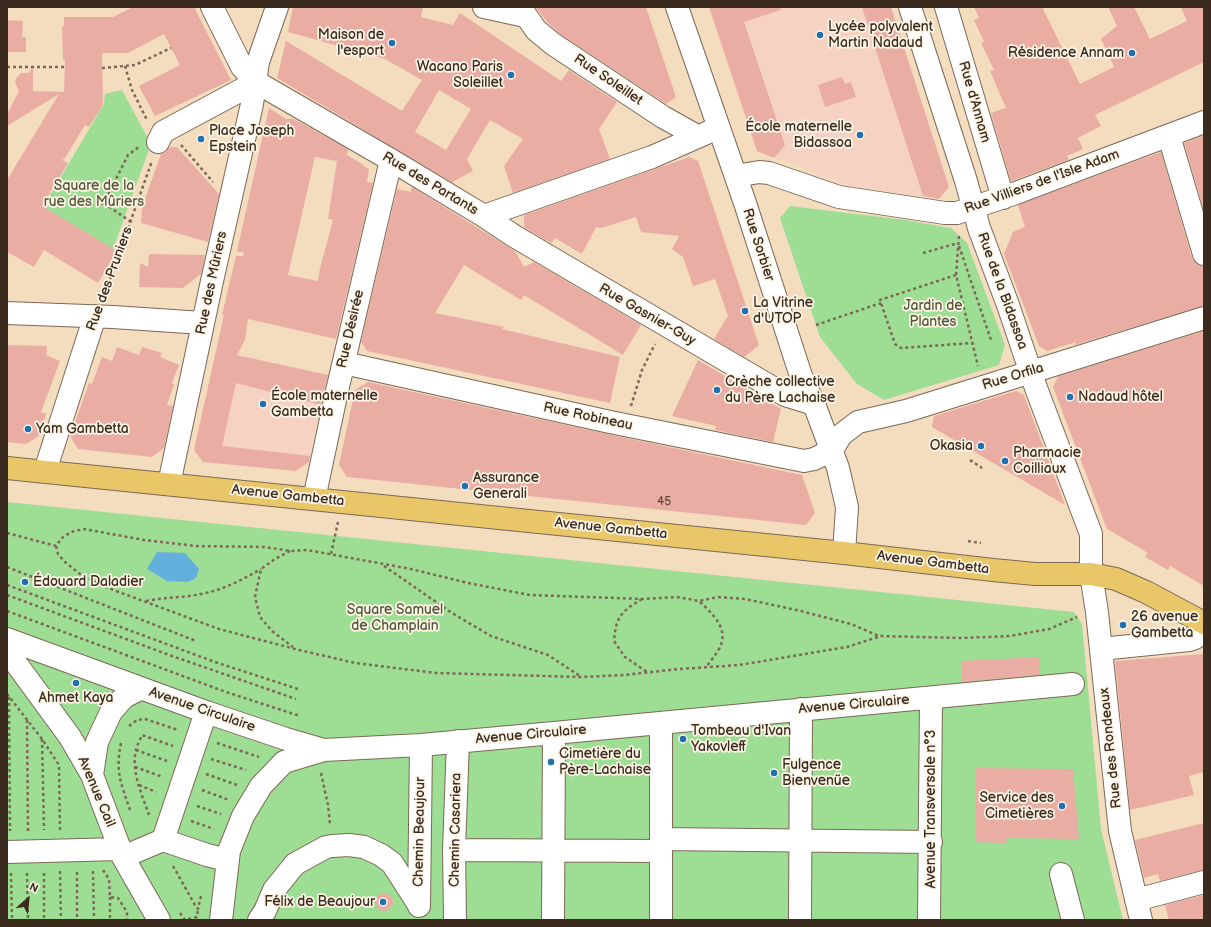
<!DOCTYPE html>
<html>
<head>
<meta charset="utf-8">
<style>
	body { margin:0 }
	#map { position:relative; width:1211px; height:927px; overflow:hidden; background:#f4dcbf; font-family:"Balsamiq Sans",sans-serif }
	canvas { display:block }
	.frame { position:absolute; inset:0; border:8px solid #3b2a1e; pointer-events:none }
	.north { position:absolute; left:8px; top:879px; width:40px; height:40px; -webkit-text-stroke:3px #fcf5e5; paint-order:stroke; rotate:27deg; font-size:11px; font-weight:700; line-height:16px; text-align:center; color:#3b2a1e }
	.north::after { content:''; display:block; margin:auto; width:14px; height:18px; background:#3b2a1e; clip-path:polygon(50% 0,100% 100%,50% 72%,0 100%) }
</style>
</head>
<body>
<div id="map">
<canvas width="1211" height="927"></canvas>
<div class="frame"></div>
<div class="north">N</div>
</div>
<script>
const ctx = document.querySelector('canvas').getContext('2d');
ctx.lineJoin = 'round';
function fillPath(path, color) {
  ctx.fillStyle = color;
  ctx.fill(path, 'evenodd');
}
function stroke(path, color, width, dash) {
  ctx.strokeStyle = color;
  ctx.lineWidth = width;
  ctx.lineCap = dash ? 'butt' : 'round';
  ctx.setLineDash(dash || []);
  ctx.stroke(path);
}
function drawText(font, color, halo, rows, align = 'center') {
  ctx.font = font + ' "Balsamiq Sans",sans-serif';
  ctx.lineWidth = 3.5;
  ctx.setLineDash([]);
  ctx.textBaseline = 'middle';
  ctx.strokeStyle = halo;
  ctx.fillStyle = color;
  for (const [text, x, y, turn = 0] of rows) {
    ctx.save();
    ctx.translate(x, y);
    ctx.rotate((+turn || 0) * Math.PI / 180);
    ctx.textAlign = isNaN(turn) ? turn : align;
    if (halo) ctx.strokeText(text, 0, 0);
    ctx.fillText(text, 0, 0);
    ctx.restore();
  }
}
const built = new Path2D(`
	M709 7H891L949 187 939 199 847 185 757 151Z
	M216 351 328 375 308 463 296 471 203 462 194 450Z`);
const green = new Path2D(`
	M122 90 151 144 113 249 43 207 104 104 105 94Z
	M790 206 905 220 951 228 967 243 1005 345 999 365 884 400 857 384 820 337 780 218Z
	M7 502 1074 612 1082 624 1101 829 1123 920H7Z`);
const water = new Path2D(`
	M157 552 185 553 199 569 196 578 188 582 167 581 147 569Z`);
const building = new Path2D(`
	M133 7H194L231 80 155 116 139 86 180 65 164 34 128 53H102L103 105 89 127 85 125 65 158 62 160 68 163 42 206 117 251 98 283 44 250 34 267 7 252V180L59 94 7 126V114L19 91 15 82 17 77 21 73H29L33 65V91L64 92 65 60H63L62 26H64V17H113Z
	M293 7H423L421 17 453 25 460 13 561 81 569 70 617 102 599 129 610 159 513 193 504 166 523 139 490 120 467 159 473 171 454 181 453 183 277 78 286 41 402 111 422 80 385 59 288 32ZM439 90 471 109 446 150 415 132Z
	M535 7H646L676 97 666 104 560 34 548 23Z
	M709 7H780L781 10 744 22 785 145 774 158 757 151Z
	M862 7H891L949 187 939 199 923 196Z
	M974 7H1042L1080 84 1114 67 1101 39 1117 26 1108 7H1134L1150 39 1187 21 1181 7H1204V62L1095 115 1101 126 1078 138 1083 149 1067 156 1069 160 1011 181 991 113 1006 108 990 71 994 70 981 43 984 42 974 20 979 18Z
	M7 20 23 21 22 37H26V52H7Z
	M842 77 845 84 851 82 856 97 825 107 818 85Z
	M269 108 286 119H294L348 149 347 155 362 164 365 167 369 169 367 182 373 183 336 339 248 319 245 340 237 355 328 375 321 405 236 383 222 446 310 456 309 462 296 471 203 462 194 450 224 315H222L236 256H243L244 253 237 251ZM315 157 337 161 328 219 333 220 320 268 318 281 288 275Z
	M1204 135V210L1184 143Z
	M169 147H177L219 194 208 242 141 223 142 207 161 154 165 152Z
	M1161 152 1192 258 1196 263 1204 266V306L1074 345 1076 342 1047 351 1039 346 1004 254 1013 232 1025 227 1018 205Z
	M689 157 698 161 759 345 744 357 714 339 728 316 715 279 693 286 683 257 672 249 679 236 641 232 636 217 601 228 596 227 582 254 555 238 551 243 525 228 524 225V215Z
	M412 187 515 251 524 267 534 262 641 325 623 355 524 295 521 300 464 265 435 313 504 327 502 329 620 357 610 403 367 351 361 342 397 189 411 192Z
	M149 254 205 255 201 274 183 288 139 287 140 263 148 267Z
	M1204 331V586L1170 566 1168 570 1145 557 1148 553 1107 529 1053 387 1058 376Z
	M7 345 47 346 46 355 60 361 41 412 46 414 39 436 26 444 7 442Z
	M117 347 139 355 142 347 162 353 160 357 179 365 172 383 174 385 167 405 173 406 164 448 152 457 78 449 70 436 89 383 92 384 102 357 112 361Z
	M698 360 781 409 773 442 715 430 716 426 672 416Z
	M368 382 607 434 802 475 815 513 806 525 347 477 339 465 355 390Z
	M1016 391 1024 395 1065 505 932 427 934 416Z
	M1204 654V772L1189 776 1194 795 1130 810 1115 661Z
	M1039 657 1040 675 962 682 961 661Z
	M975 768 1073 769 1079 839 1007 838 1006 843 975 842Z
	M1204 823V870L1160 881 1158 874 1144 878 1135 840Z
	M375 902a9 9 0 1 1 18 0a9 9 0 1 1-18 0Z
	M1204 895V920H1169L1165 905Z`);
const path = new Path2D(`
	M125 66 132 90 147 120
	M7 67H65
	M102 68 135 65 171 48
	M181 145 213 182
	M80 198 90 204 99 206 104 203 128 155 139 147
	M104 203 131 222
	M959 236 956 275 978 366
	M959 246 991 340
	M923 253 958 243
	M956 275 880 300 895 344 901 348 972 343
	M104 296 152 161
	M816 325 881 303
	M631 406 642 370 655 344
	M970 460 982 468
	M7 533 56 546 62 538 71 532 84 529 144 540 196 546 265 547 290 551 307 550 411 569 468 583 530 595 643 599 677 597 699 601 718 597 745 599 801 611 851 624 879 636 961 638 1010 636 1049 629 1077 617
	M968 541 981 543
	M56 546 58 554 65 562 80 574 108 588 219 629 295 649 355 663 436 673 581 677 624 675 679 669 739 665 847 647 878 637
	M290 551 275 559 261 569 255 597 260 617 272 631 293 647
	M331 554 338 522
	M384 566 452 613 491 636 548 655 580 676
	M7 567 196 641
	M7 585 215 662 301 690
	M7 595 172 656 296 699
	M642 599C621 612 616 616 614 641L625 657 647 672
	M146 601C165 597 183 598 201 594 223 590 242 580 261 569
	M700 602C713 614 730 630 719 649 715 656 710 662 706 667
	M7 611 226 692 300 716
	M7 694 42 739 59 765 60 831
	M9 697 10 831
	M27 720 28 831
	M129 726 137 720 145 719 178 730
	M42 739 44 830
	M121 743C115 772 121 783 130 810
	M217 743 259 757
	M136 750 167 761
	M211 759 246 770
	M135 767 163 777
	M321 773 328 805 330 825
	M206 774 237 785
	M139 785 156 792
	M202 790 229 800
	M197 806 221 814
	M149 815C142 795 131 771 136 750 137 745 140 740 142 735L173 746
	M191 821 214 829
	M173 866 195 905 198 909 201 896
	M103 870 109 879 110 897 118 898 127 912V920
	M60 871 61 920
	M93 871 94 920
	M77 872V920
	M11 873 12 920
	M27 873 28 920
	M44 873V920
	M110 897V920
	M180 913 185 920 197 917 198 909`);
const minor = new Path2D(`
	M212 7 242 67 256 82 391 160 484 216 652 157 718 128
	M484 7 525 16
	M520 7 536 30 553 44 663 117 697 136
	M677 7 745 203 801 376 814 404 838 468 847 507 844 553
	M910 7 966 181 979 228 1008 305 1036 388 1091 534V574L1097 612 1120 831 1141 920
	M946 7 1003 198
	M1169 136 1204 254
	M158 142 163 132 256 82
	M736 176 759 172 769 173 839 197 945 213H957L1016 193 1204 122
	M484 216 514 236 785 395 814 404
	M7 313 113 317 203 323
	M344 363 610 422 804 461 814 459 832 450
	M832 450 841 435 858 422 906 411 1204 318
	M45 471 95 316
	M169 484 212 281 252 104 258 62 277 7
	M314 499 337 391 391 160
	M7 639 206 712 286 739 324 750 421 745 554 733 1073 684
	M1101 649 1189 640 1195 638 1204 629
	M7 651 70 737 92 775 123 857 159 920
	M206 712 163 840 207 855 227 860
	M92 775 97 742 111 712 124 697 140 689
	M662 839 931 842
	M454 850 661 851
	M7 852 120 849
	M123 857 163 840
	M1061 874 1073 920
	M1136 900 1204 882
	M419 906 421 745
	M221 920 229 851 243 816 261 786 284 762 324 750
	M259 920 265 911 274 890 295 864 326 847 332 846 349 845 364 847 381 855 392 863 419 905
	M455 920 454 850 458 741
	M553 920 554 733
	M661 920V723
	M800 920 801 709
	M929 920 931 698`);
const major = new Path2D(`
	M7 468 844 553 993 570 1035 574H1091L1116 579 1146 592 1204 623`);
const markers = [
	[820,35,4,"#1f6fb2"],
	[392,43,4,"#1f6fb2"],
	[1132,53,4,"#1f6fb2"],
	[511,75,4,"#1f6fb2"],
	[860,135,4,"#1f6fb2"],
	[201,139,4,"#1f6fb2"],
	[745,311,4,"#1f6fb2"],
	[717,390,4,"#1f6fb2"],
	[1070,397,4,"#1f6fb2"],
	[263,404,4,"#1f6fb2"],
	[28,429,4,"#1f6fb2"],
	[981,446,4,"#1f6fb2"],
	[1005,461,4,"#1f6fb2"],
	[465,486,4,"#1f6fb2"],
	[25,582,4,"#1f6fb2"],
	[1123,625,4,"#1f6fb2"],
	[76,683,4,"#1f6fb2"],
	[683,739,4,"#1f6fb2"],
	[551,762,4,"#1f6fb2"],
	[774,773,4,"#1f6fb2"],
	[1062,806,4,"#1f6fb2"],
	[383,902,4,"#1f6fb2"]
];
const numberNames = [
	["45",664,502]
];
const poiNames = [
	["Lycée polyvalent",828,27],
	["Martin Nadaud",828,43],
	["Maison de",384,35,"right"],
	["l'esport",384,51,"right"],
	["Résidence Annam",1124,53,"right"],
	["Wacano Paris",503,67,"right"],
	["Soleillet",503,83,"right"],
	["École maternelle",852,127,"right"],
	["Bidassoa",852,143,"right"],
	["Place Joseph",209,131],
	["Epstein",209,147],
	["La Vitrine",753,303],
	["d'UTOP",753,319],
	["Crèche collective",725,382],
	["du Père Lachaise",725,398],
	["École maternelle",271,396],
	["Gambetta",271,412],
	["Nadaud hôtel",1078,397],
	["Yam Gambetta",36,429],
	["Okasia",973,446,"right"],
	["Pharmacie",1013,453],
	["Coilliaux",1013,469],
	["Assurance",473,478],
	["Generali",473,494],
	["Édouard Daladier",33,582],
	["26 avenue",1131,617],
	["Gambetta",1131,633],
	["Ahmet Kaya",76,698,"center"],
	["Tombeau d'Ivan",691,731],
	["Yakovleff",691,747],
	["Cimetière du",559,754],
	["Père-Lachaise",559,770],
	["Fulgence",782,765],
	["Bienvenüe",782,781],
	["Service des",1054,798,"right"],
	["Cimetières",1054,814,"right"],
	["Félix de Beaujour",375,902,"right"]
];
const streetNames = [
	["Rue Soleillet",608,80,34],
	["Rue d'Annam",974,102,74],
	["Rue Villiers de l'Isle Adam",1042,182,-20],
	["Rue des Partants",430,184,31],
	["Rue Sorbier",758,245,72],
	["Rue des Pruniers",110,279,-70],
	["Rue des Mûriers",212,283,-78],
	["Rue de la Bidassoa",1002,291,70],
	["Rue Gasnier-Guy",647,315,30],
	["Rue Désirée",351,329,-77],
	["Rue Orfila",1013,377,-17],
	["Rue Robineau",588,417,12],
	["Avenue Gambetta",288,496,6],
	["Avenue Gambetta",611,529,6],
	["Avenue Gambetta",933,563,7],
	["Avenue Circulaire",854,705,-5],
	["Avenue Circulaire",202,710,19],
	["Avenue Circulaire",531,735,-5],
	["Rue des Rondeaux",1111,748,-96],
	["Avenue Cail",96,792,67],
	["Avenue Transversale n°3",931,809,-90],
	["Chemin Casariera",456,830,-89],
	["Chemin Beaujour",420,832,-89]
];
const parkNames = [
	["Square de la",94,186],
	["rue des Mûriers",94,202],
	["Jardin de",933,306],
	["Plantes",933,322],
	["Square Samuel",395,610],
	["de Champlain",395,626]
];
fillPath(built, '#f5d2c2');
fillPath(green, '#9dde94');
fillPath(water, '#63b0dc');
fillPath(building, '#eaada4');
stroke(minor, '#7c6856', 24);
stroke(major, '#7c6856', 24);
stroke(path, '#7c6856', 2.5, [3, 3]);
stroke(minor, '#fff', 22);
stroke(major, '#e9c769', 22);
for (const [x, y, r, color] of markers) {
  const dot = new Path2D();
  dot.arc(x, y, r, 0, 2 * Math.PI);
  ctx.fillStyle = color;
  ctx.fill(dot);
  stroke(dot, '#fcf5e5', 1.5);
}
drawText('12px', '#674b40', null, numberNames);
drawText('14px', '#3b2a1e', '#fcf5e5', poiNames, 'left');
drawText('14px', '#3b2a1e', '#fcf5e5', streetNames);
drawText('14px', '#54573c', '#fcf5e5', parkNames);
</script>
</body>
</html>
